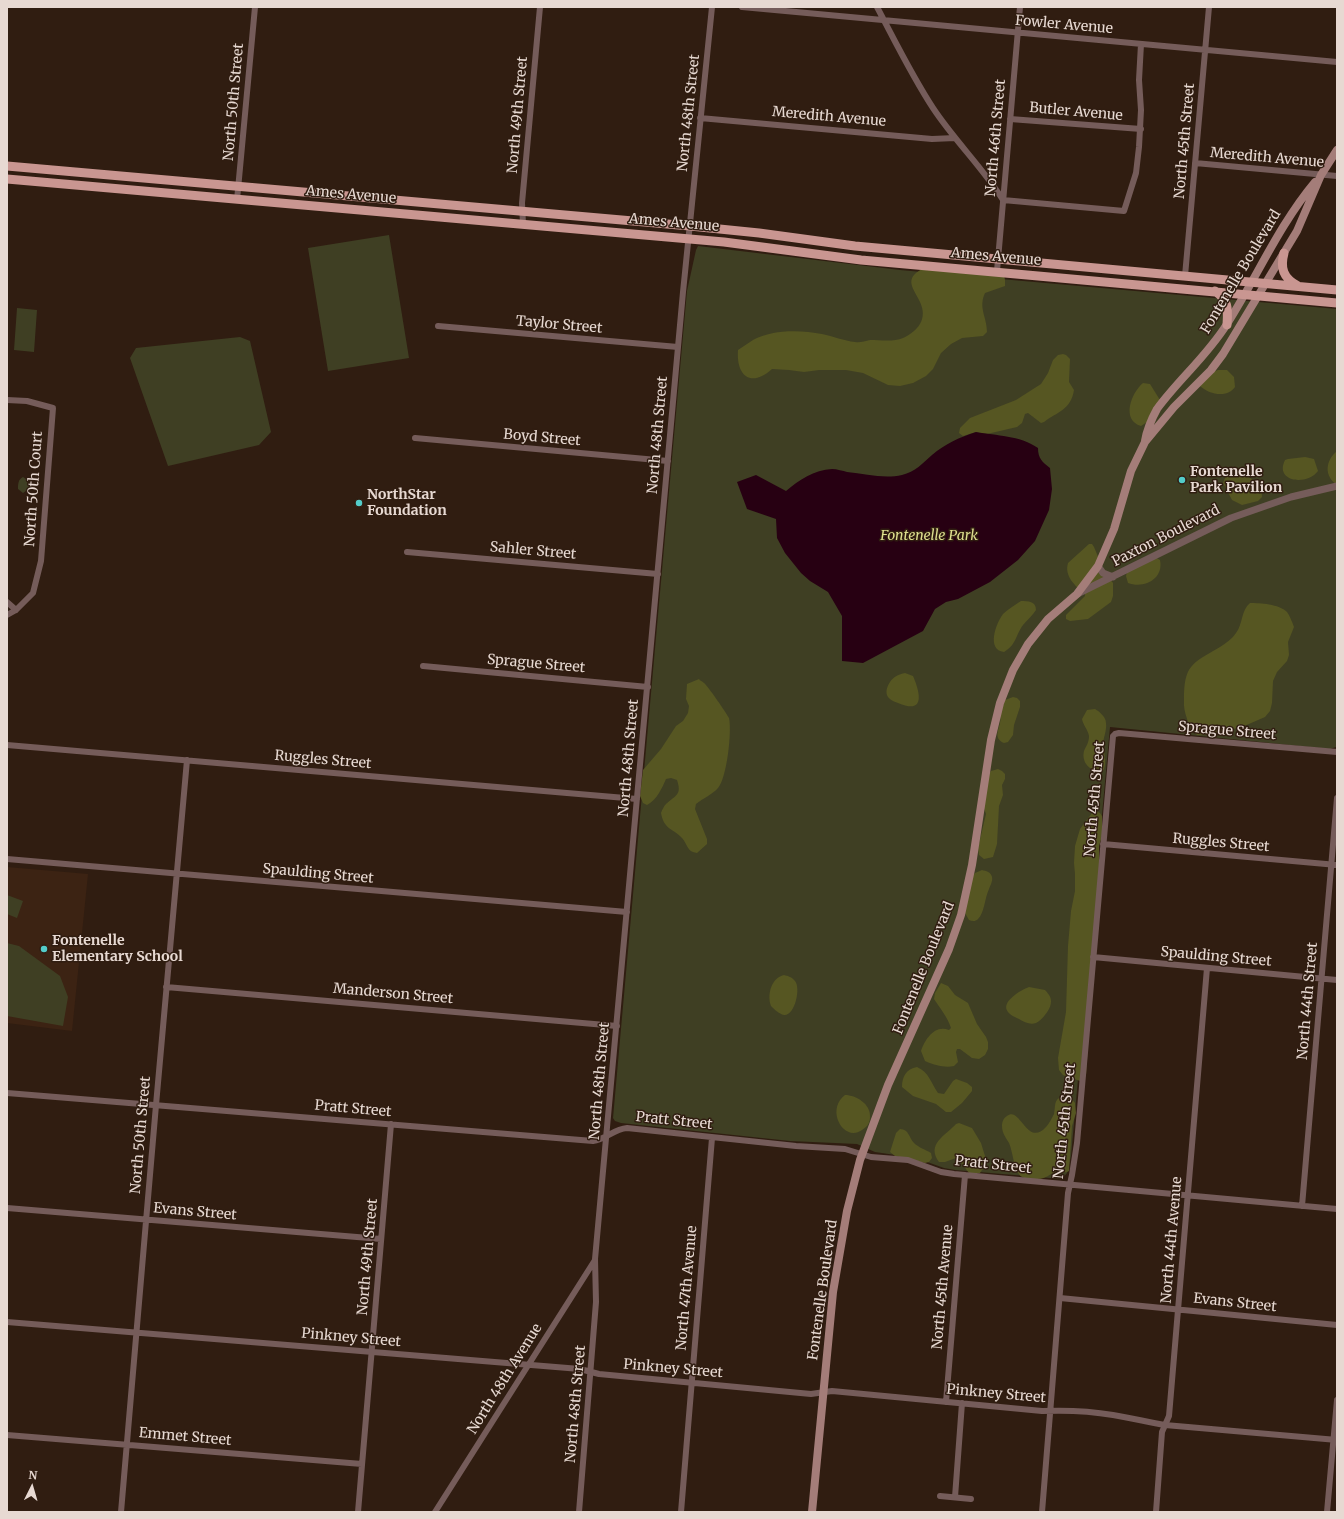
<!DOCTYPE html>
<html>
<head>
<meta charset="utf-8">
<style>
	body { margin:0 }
	#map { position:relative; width:1344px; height:1519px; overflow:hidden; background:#301d11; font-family:Merriweather,serif }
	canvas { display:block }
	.frame { position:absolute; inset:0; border:8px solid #e7d9d2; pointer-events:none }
	.north { position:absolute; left:12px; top:1467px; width:40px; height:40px; -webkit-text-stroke:3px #301d11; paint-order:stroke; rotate:5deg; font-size:11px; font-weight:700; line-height:16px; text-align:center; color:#e7d9d2 }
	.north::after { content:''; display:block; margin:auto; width:14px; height:18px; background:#e7d9d2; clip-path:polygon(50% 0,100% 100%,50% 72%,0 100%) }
</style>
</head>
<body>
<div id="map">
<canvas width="1344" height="1519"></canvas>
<div class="frame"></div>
<div class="north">N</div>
</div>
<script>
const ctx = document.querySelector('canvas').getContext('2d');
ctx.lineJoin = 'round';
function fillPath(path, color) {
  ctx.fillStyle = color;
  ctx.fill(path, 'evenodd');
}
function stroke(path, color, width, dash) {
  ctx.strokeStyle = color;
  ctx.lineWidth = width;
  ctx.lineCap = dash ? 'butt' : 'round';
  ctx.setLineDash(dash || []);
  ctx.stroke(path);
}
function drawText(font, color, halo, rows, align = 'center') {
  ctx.font = font + ' Merriweather,serif';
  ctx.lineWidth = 3;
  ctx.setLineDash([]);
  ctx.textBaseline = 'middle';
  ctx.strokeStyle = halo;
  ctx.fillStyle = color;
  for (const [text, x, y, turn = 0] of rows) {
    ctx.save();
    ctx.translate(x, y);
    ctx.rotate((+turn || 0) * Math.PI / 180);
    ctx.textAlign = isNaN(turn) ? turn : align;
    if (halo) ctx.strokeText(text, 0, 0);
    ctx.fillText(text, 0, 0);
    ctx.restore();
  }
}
const built = new Path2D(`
	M7 867 88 874 72 1031 7 1023Z`);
const green = new Path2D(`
	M389 235 409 358 328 371 308 248Z
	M698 246 900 270 1337 309V745L1336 747 1330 749 1110 727 1071 1156 1067 1173 1062 1179 955 1170 944 1168 916 1158 875 1152 857 1144 790 1141 621 1123 615 1121 613 1118 687 291 696 250Z
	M17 308 37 310 34 352 14 350Z
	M240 337 250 341 271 432 259 445 168 466 130 358 136 348Z
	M23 477 26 479 30 488 23 493 18 489C18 485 18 479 23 477Z
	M7 895 23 901 17 918 7 914Z
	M7 943 19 946 60 976 68 997 63 1026 7 1016Z`);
const forest = new Path2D(`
	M922 269 1004 275 1005 280V286L985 293C978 308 987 317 987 332L983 336 962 338 951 344 941 353 933 369 926 376 913 383 900 386 888 385 863 373 846 370H819L804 372 789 370 772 369C751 388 736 376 738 350 743 347 748 343 753 340 773 329 801 330 822 334 833 336 844 341 855 342 860 343 865 341 870 340 880 340 894 342 903 338 918 331 928 319 920 302 914 289 903 279 922 269Z
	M1063 354 1066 355 1070 359 1069 382 1074 390C1071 410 1057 412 1044 422L1041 423 1028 413 1025 414 1022 423 1017 427 987 434 976 432 963 436 959 433 960 428 970 418 1016 400 1041 384 1048 373 1053 360 1058 355Z
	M1218 370H1227L1234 377 1235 387C1227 398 1210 395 1200 386L1213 372Z
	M1143 383 1150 384 1160 400 1147 422 1141 426C1121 420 1131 393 1143 383Z
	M1337 451V485C1324 476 1325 461 1337 451Z
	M1305 457 1314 459 1318 471C1307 486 1274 482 1285 460L1288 459Z
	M1236 469C1241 470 1243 473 1247 476 1256 482 1262 484 1262 497L1258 501 1242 505 1232 500 1223 483 1227 473Z
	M1089 544H1092L1094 547 1104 571 1113 583V596L1111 602 1088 619 1070 621 1066 619V615L1085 596V594C1075 586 1064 576 1068 563Z
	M1155 557 1160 560C1164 579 1144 589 1128 583L1126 576 1127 572Z
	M1021 601C1028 601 1036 601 1036 610 1032 616 1027 620 1023 625 1015 636 1017 644 1004 652 986 650 996 623 1003 614 1008 609 1015 605 1021 601Z
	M1250 603C1260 603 1279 604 1287 612 1290 616 1292 622 1294 627L1288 642 1289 655 1287 661 1277 672 1273 681 1272 703 1270 711 1265 717 1242 727 1210 734 1197 735C1189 728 1183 711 1184 701 1184 665 1191 664 1220 647 1226 643 1232 639 1236 633 1243 624 1241 610 1250 603Z
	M905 673 913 676C920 692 926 715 898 703 895 702 890 700 888 697 885 693 887 686 890 682 893 677 899 674 905 673Z
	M699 679C700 681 702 681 704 683 708 686 727 714 729 718 732 731 727 778 718 788 712 795 703 798 696 804L695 809 707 839V844L697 853C687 852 688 845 682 838 673 828 664 830 661 813 662 810 664 806 666 804 676 795 682 795 677 780L671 778 666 779C662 788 657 800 647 805L643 803 640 796 643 770 661 749 676 726 683 721 688 713 689 706 686 699 687 684Z
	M1013 697 1017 698 1020 701V707L1014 725 1013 735 1008 742 1004 743C994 739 998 731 1000 723 1001 720 1000 716 1000 713 1001 709 1004 704 1005 700Z
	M1095 709C1100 712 1106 717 1106 723 1107 731 1103 738 1103 745 1104 753 1108 766 1102 772 1091 772 1081 763 1084 751 1086 746 1089 743 1089 736 1088 730 1083 725 1082 719L1087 710Z
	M998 769 1002 771 1005 774V779L1002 785 1003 795 999 806 997 844 993 857 984 859 979 855 978 848 986 814 984 808 988 776 991 771Z
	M1096 811 1100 813 1102 816V836L1099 846V872L1086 1075 1084 1080 1080 1081 1063 1075 1059 1070 1058 1058 1066 1012 1068 946 1071 911 1075 891V874L1074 863 1075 846 1080 829 1092 813Z
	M982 870C986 871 991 872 992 877 993 881 990 886 989 889 985 897 984 914 978 919 975 922 972 921 969 920L965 913 972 877 975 873Z
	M784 975C788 976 792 977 795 981 801 988 795 1016 784 1015 779 1014 774 1009 771 1006 767 995 771 978 784 975Z
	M941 983 948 986 955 995 968 1003 977 1024 986 1037 988 1042V1049L985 1055 979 1059 972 1058 960 1049H957L956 1052 958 1062 954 1066C945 1068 934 1065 925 1061L921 1051C925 1039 935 1024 949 1030L951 1028C948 1018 940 1008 934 999L935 993Z
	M1029 987 1045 990C1051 996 1053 1001 1049 1009 1046 1014 1042 1020 1036 1023 1030 1025 1024 1022 1019 1019 1015 1017 1010 1015 1008 1012 1000 1002 1021 990 1029 987Z
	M917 1067C929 1072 931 1083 938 1093L944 1094 953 1081 956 1079 967 1083 972 1087V1091L962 1103 951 1112H946L936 1104 913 1096 902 1087C902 1077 906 1069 917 1067Z
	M845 1095C856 1095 871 1104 870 1117 870 1123 867 1127 862 1130 844 1143 825 1110 845 1095Z
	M1065 1096 1072 1099 1075 1103 1076 1113 1072 1126 1069 1171C1064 1174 1059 1171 1054 1173 1051 1173 1049 1176 1046 1177 1041 1180 1027 1180 1022 1177 1014 1172 1013 1152 1009 1143 1006 1138 1002 1133 1002 1126 1002 1123 1003 1118 1007 1116 1020 1105 1027 1148 1046 1127 1049 1124 1052 1118 1054 1114 1056 1105 1053 1098 1065 1096Z
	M959 1123 972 1128 981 1143 985 1156 986 1164 980 1173H969L959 1160 956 1158 945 1162H939C926 1144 945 1136 956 1124Z
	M900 1129C909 1129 909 1138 914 1143 918 1147 926 1150 931 1153L932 1158 929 1162 925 1163 895 1156 890 1152 896 1133Z`);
const water = new Path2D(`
	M976 432C997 436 1019 435 1038 448 1038 458 1042 462 1050 468L1052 489 1049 510 1035 541 1018 560 990 582 958 599 946 602 935 609 923 631 863 663 842 661V616L828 592 810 581 801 573 785 553 777 538 776 519 747 509 737 482 756 475 786 491C799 480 814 470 832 469 837 469 843 471 847 472 866 474 884 479 902 475 915 472 923 463 932 455 945 444 960 437 976 432Z`);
const minor = new Path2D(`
	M742 7 1337 62
	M877 7C895 41 912 76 933 108 954 140 983 168 1003 200L1124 211 1136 173 1139 147 1141 110 1139 80 1141 44
	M700 118 932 139 955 138
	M1010 119 1141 129
	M1195 163 1337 176
	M237 200 255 7
	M523 224 522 203 540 7
	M997 271 1020 7
	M1185 276 1209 7
	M438 326 678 347
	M7 400 27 401 53 408 41 561 33 593 16 610 7 615
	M415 438 668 461
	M407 552 658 574
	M7 602 16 610
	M423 666 648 687
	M7 745 637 799
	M1103 844 1337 865
	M7 859 627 912
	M1093 957 1337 980
	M166 987 617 1026
	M7 1093 593 1141C606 1139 614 1129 627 1128L796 1146 845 1149 871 1157 908 1160 941 1172 954 1174 1337 1209
	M1302 1206 1337 798
	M7 1208 381 1239
	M1060 1298 1337 1325
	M7 1322 580 1369 599 1374 811 1394 832 1391 1042 1411C1066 1410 1090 1411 1113 1415 1131 1418 1148 1422 1165 1425L1337 1440
	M946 1402 965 1175
	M7 1435 362 1464
	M940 1496 971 1499
	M955 1497 962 1403
	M121 1512 156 1105 187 760
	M358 1512 391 1124
	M435 1512 595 1260
	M579 1512 596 1302 595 1259 683 292 712 7
	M681 1512 712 1138
	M1042 1512 1068 1193 1072 1175 1077 1143 1113 736 1115 734 1119 733 1337 752
	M1156 1512 1162 1432 1169 1416 1207 968
	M1327 1512 1337 1400`);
const tertiary = new Path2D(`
	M1098 566 1103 573 1113 577
	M1077 594 1231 518 1291 497 1337 486`);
const secondary = new Path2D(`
	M1145 441C1147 429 1151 420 1157 409 1179 379 1207 356 1227 324 1257 277 1279 225 1315 182
	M812 1512 833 1292 847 1211 860 1160 888 1085 949 949 961 915 972 865 991 740 1000 703 1013 670 1028 644 1048 619 1077 594 1098 566 1114 529 1131 471 1145 442 1174 407 1211 370 1223 354 1297 231 1321 175 1337 150`);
const primary = new Path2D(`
	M7 166 690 226 759 233 855 246 1337 290
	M7 179 724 242 861 260 1337 303
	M1284 253C1280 268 1283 278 1298 286
	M1215 291C1229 301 1228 308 1227 325`);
const markers = [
	[1182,480,4,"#53cdca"],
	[359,503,4,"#53cdca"],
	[44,949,4,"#53cdca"]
];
const streetNames = [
	["Fowler Avenue",1064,25,5],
	["North 50th Street",234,102,-85],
	["Butler Avenue",1076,112,5],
	["North 48th Street",689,113,-84],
	["North 49th Street",518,115,-85],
	["Meredith Avenue",829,117,5],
	["North 46th Street",996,138,-85],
	["North 45th Street",1185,141,-85],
	["Meredith Avenue",1267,158,5],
	["Ames Avenue",351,195,5],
	["Ames Avenue",674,223,5],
	["Ames Avenue",996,257,5],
	["Fontenelle Boulevard",1241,272,-59],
	["Taylor Street",559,325,5],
	["North 48th Street",658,435,-85],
	["Boyd Street",542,438,5],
	["North 50th Court",34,489,-86],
	["Paxton Boulevard",1166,536,-27],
	["Sahler Street",533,551,5],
	["Sprague Street",536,664,5],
	["Sprague Street",1227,731,5],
	["North 48th Street",629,758,-85],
	["Ruggles Street",323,760,5],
	["North 45th Street",1095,799,-85],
	["Ruggles Street",1221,843,5],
	["Spaulding Street",318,874,5],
	["Spaulding Street",1216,957,5],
	["Fontenelle Boulevard",924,968,-68],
	["Manderson Street",393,994,5],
	["North 44th Street",1308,1001,-85],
	["North 48th Street",600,1081,-85],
	["Pratt Street",353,1109,5],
	["Pratt Street",674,1121,6],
	["North 45th Street",1065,1121,-84],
	["North 50th Street",141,1135,-85],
	["Pratt Street",993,1165,6],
	["Evans Street",195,1212,5],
	["North 44th Avenue",1172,1240,-85],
	["North 49th Street",368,1257,-85],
	["North 45th Avenue",943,1287,-85],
	["North 47th Avenue",687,1288,-85],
	["Fontenelle Boulevard",823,1290,-82],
	["Evans Street",1235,1303,6],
	["Pinkney Street",351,1338,5],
	["Pinkney Street",673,1369,5],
	["North 48th Avenue",505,1379,-58],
	["Pinkney Street",996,1394,5],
	["North 48th Street",576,1404,-85],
	["Emmet Street",185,1437,5]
];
const poiNames = [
	["Fontenelle",1190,472],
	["Park Pavilion",1190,488],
	["NorthStar",367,495],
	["Foundation",367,511],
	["Fontenelle",52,941],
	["Elementary School",52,957]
];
const parkNames = [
	["Fontenelle Park",929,536]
];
fillPath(built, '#3c2313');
fillPath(green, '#3f3f23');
fillPath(forest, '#565622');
fillPath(water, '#270012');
stroke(minor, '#755c5a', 6);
stroke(tertiary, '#755c5a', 7);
stroke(secondary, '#a47d79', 8);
stroke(primary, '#c99691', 9);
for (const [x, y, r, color] of markers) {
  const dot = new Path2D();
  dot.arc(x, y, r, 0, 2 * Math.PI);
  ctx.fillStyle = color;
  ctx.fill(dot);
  stroke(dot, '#301d11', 1.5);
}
drawText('14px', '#e7d9d2', '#301d11', streetNames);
drawText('bold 14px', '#e7d9d2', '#301d11', poiNames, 'left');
drawText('italic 14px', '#dedf8e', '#301d11', parkNames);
</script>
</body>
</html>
